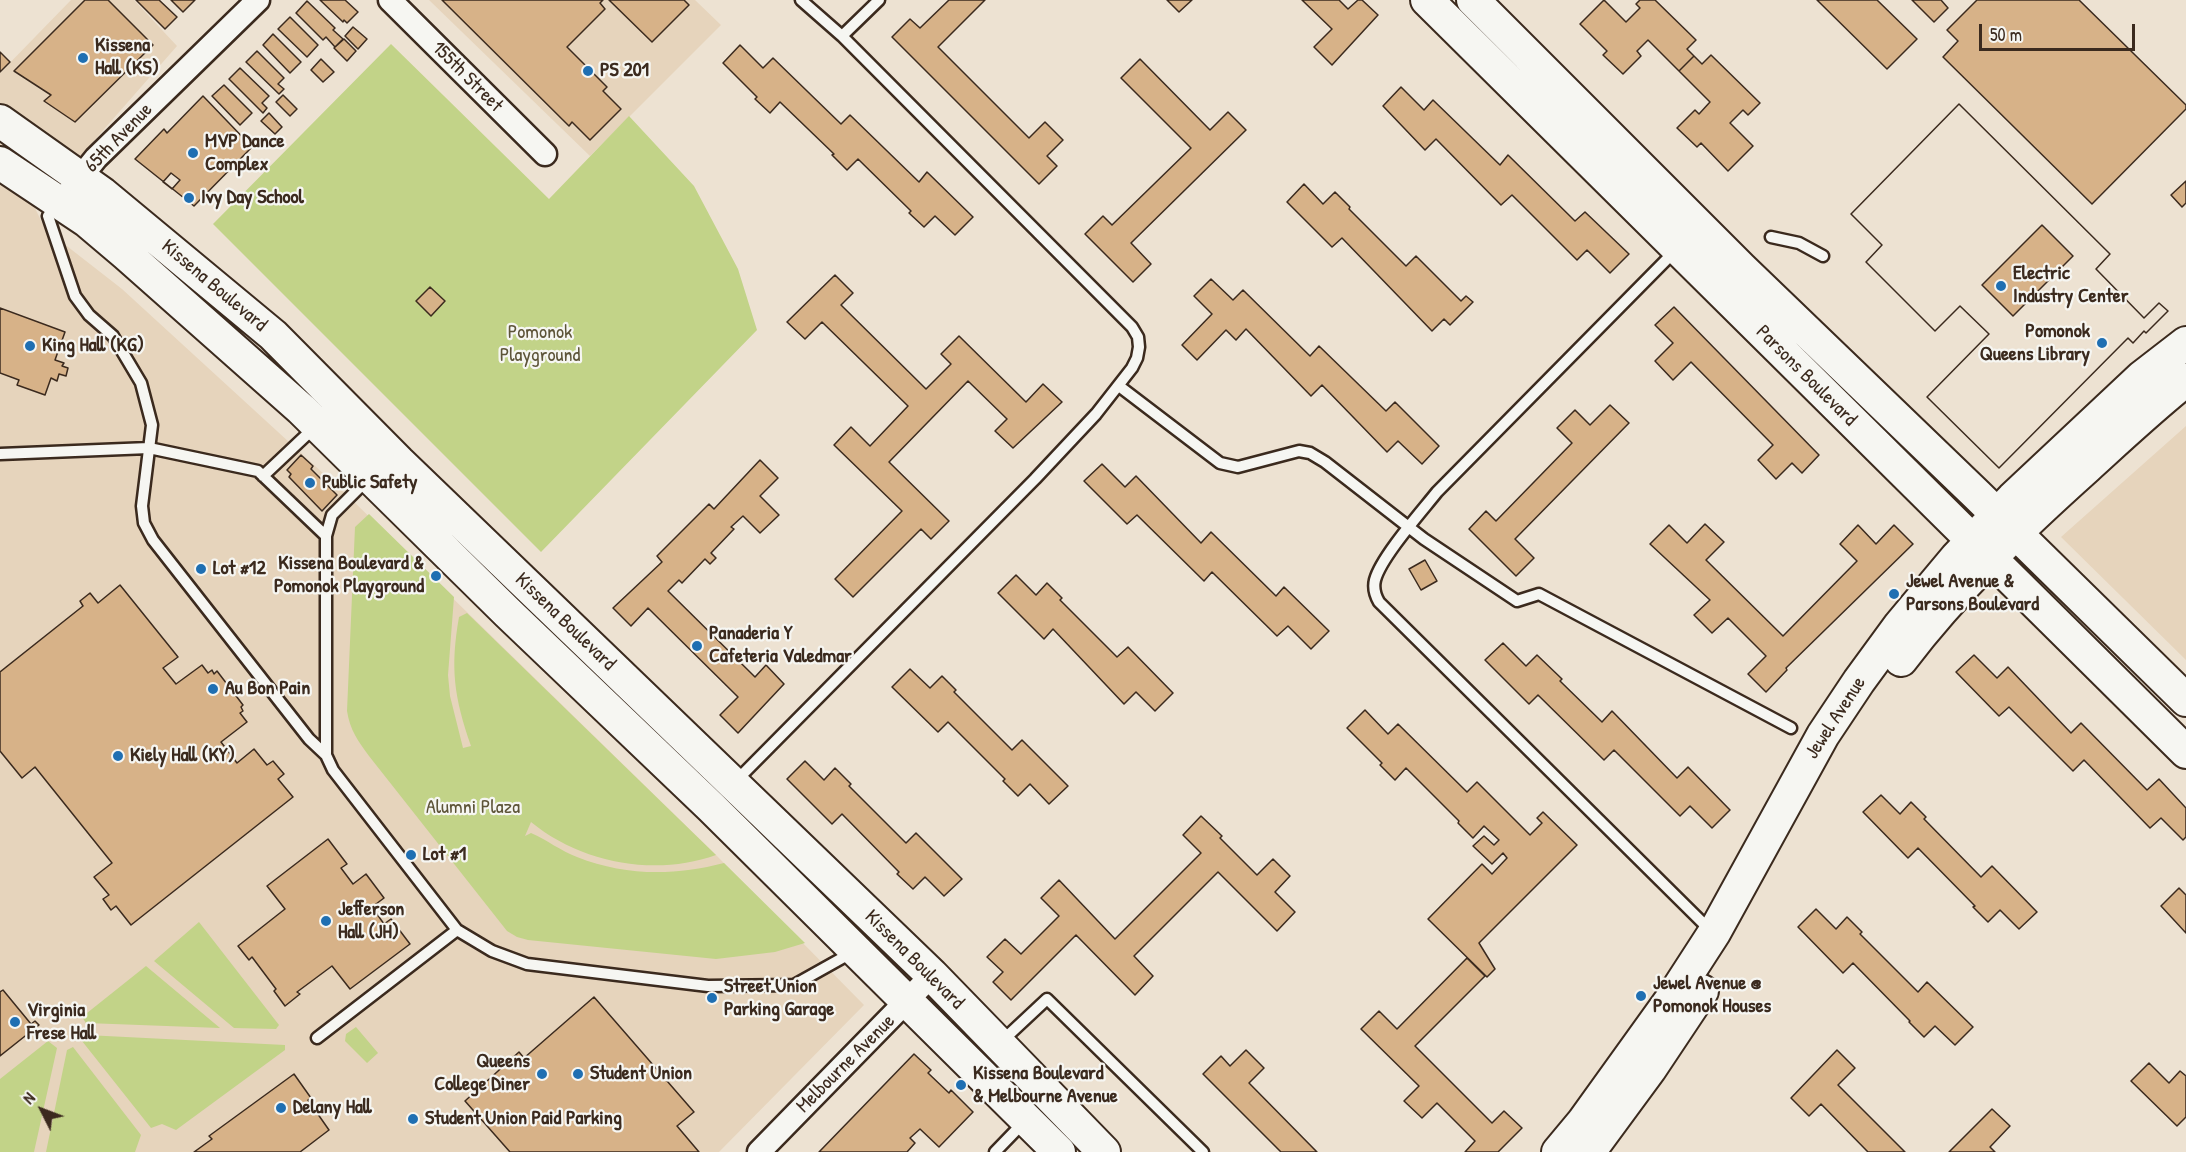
<!DOCTYPE html>
<html>
<head>
<meta charset="utf-8">
<style>
	body { margin:0 }
	#map { position:relative; width:2186px; height:1152px; overflow:hidden; background:#ede2d2; font-family:"Patrick Hand",sans-serif }
	canvas { display:block }
	.north { position:absolute; left:12px; top:1080px; width:60px; height:60px; -webkit-text-stroke:4px #f6f6f2; paint-order:stroke; rotate:312deg; font-size:16px; font-weight:700; line-height:24px; text-align:center; color:#3b2a1e }
	.north::after { content:''; display:block; margin:auto; width:21px; height:27px; background:#3b2a1e; clip-path:polygon(50% 0,100% 100%,50% 72%,0 100%) }
	.scale { position:absolute; left:1979px; top:24px; width:156px; height:27px; box-sizing:border-box; border:3px solid #3b2a1e; border-top:0; padding-left:8px; font-size:18px; line-height:21px; white-space:nowrap; color:#3b2a1e; -webkit-text-stroke:4px #f6f6f2; paint-order:stroke }
</style>
</head>
<body>
<div id="map">
<canvas width="2186" height="1152"></canvas>
<div class="north">N</div>
<div class="scale">50 m</div>
</div>
<script>
const ctx = document.querySelector('canvas').getContext('2d');
ctx.lineJoin = 'round';
function fillPath(path, color) {
  ctx.fillStyle = color;
  ctx.fill(path, 'evenodd');
}
function stroke(path, color, width, dash) {
  ctx.strokeStyle = color;
  ctx.lineWidth = width;
  ctx.lineCap = dash ? 'butt' : 'round';
  ctx.setLineDash(dash || []);
  ctx.stroke(path);
}
function drawText(font, color, halo, rows, align = 'center') {
  ctx.font = font + ' "Patrick Hand",sans-serif';
  ctx.lineWidth = 4.5;
  ctx.setLineDash([]);
  ctx.textBaseline = 'middle';
  ctx.strokeStyle = halo;
  ctx.fillStyle = color;
  for (const [text, x, y, turn = 0] of rows) {
    ctx.save();
    ctx.translate(x, y);
    ctx.rotate((+turn || 0) * Math.PI / 180);
    ctx.textAlign = isNaN(turn) ? turn : align;
    if (halo) ctx.strokeText(text, 0, 0);
    ctx.fillText(text, 0, 0);
    ctx.restore();
  }
}
const built = new Path2D(`
	M71 0H134L177 46 35 208 45 229 122 289 349 497 716 855 864 1005 719 1152H0V73Z
	M429 0H695L721 25 590 156Z
	M2186 426V660L2061 537Z`);
const green = new Path2D(`
	M391 44 549 199 629 116 694 186 738 269 757 330 541 552 213 224Z
	M369 514 454 597 448 675 450 696 463 748 471 746C454 697 450 668 459 617L467 613 716 855C655 877 581 863 531 822L525 836 531 833C547 840 561 851 577 857 625 876 674 876 724 863L805 943 775 952 716 959 528 940 517 937 507 931 369 756C358 741 350 730 347 711L355 527Z
	M199 922 279 1025 276 1029 234 1028 154 961Z
	M146 966 220 1028 86 1023 82 1017Z
	M356 1027 378 1053 367 1063 345 1041 346 1034Z
	M86 1035 285 1045V1050L176 1130 162 1124 151 1128 82 1041Z
	M48 1041 57 1048 34 1152H0V1079Z
	M73 1047 141 1135 135 1152H46L67 1050Z`);
const building = new Path2D(`
	M85 0H108L153 45 75 122 44 101 51 95 14 71Z
	M136 0H159L177 17 165 29Z
	M171 0H195L183 12Z
	M320 0H345L358 12 347 23 344 20 343 22Z
	M442 0H603L600 3 605 9 567 47 607 87 603 91 621 109 590 140 572 122 569 126Z
	M609 0H684L689 5 652 42Z
	M949 0H985L938 47 1029 138 1045 122 1063 140 1047 156 1057 166 1039 184 892 37 910 19 920 28Z
	M1167 0H1192L1179 12Z
	M1302 0H1339L1348 9 1358 0H1362L1378 15 1332 65 1314 47 1332 29Z
	M1604 0 1626 22 1640 8 1636 4 1640 0H1655L1696 40 1687 49 1694 56 1679 71 1648 40 1637 51 1641 56 1623 74 1603 55 1607 51 1580 24Z
	M1817 0H1877L1917 39 1887 69Z
	M1912 0H1941L1948 8 1934 22Z
	M1977 0H2079L2186 105V109L2092 204 1943 57 1958 41 1947 30Z
	M307 1 335 28 333 30 343 39 335 47 326 37 323 40 296 13Z
	M290 17 318 45 307 57 278 29Z
	M353 27 367 39 358 49 345 36Z
	M273 34 301 62 290 73 263 45Z
	M344 39 356 51 347 61 334 48Z
	M740 45 763 68 773 58 841 124 850 115 919 182 927 172 973 217 955 235 935 216 924 227 909 213 911 211 858 159 847 170 832 155 834 154 780 102 770 113 755 99 757 97 723 63Z
	M257 51 284 78 278 84 284 89 279 94 246 62Z
	M0 52 10 62 0 72Z
	M1711 55 1760 103 1748 115 1743 110 1730 123 1753 146 1728 171 1701 143 1697 147 1677 128 1695 110 1699 114 1710 102 1679 71 1694 56 1702 64Z
	M321 59 334 72 323 82 311 70Z
	M1140 59 1210 130 1228 112 1246 130 1131 243 1151 264 1133 282 1085 234 1103 216 1112 225 1191 148 1121 78Z
	M240 68 269 96 262 103 267 108 263 113 229 79Z
	M224 85 252 113 240 125 212 96Z
	M1401 87 1424 110 1433 100 1500 165 1508 155 1575 221 1585 212 1629 254 1610 273 1587 250 1577 260 1512 195 1501 205 1436 139 1425 150 1383 106Z
	M283 95 297 109 290 116 276 102Z
	M203 96 252 147 194 206 135 159 164 129 167 133Z
	M1959 104 2110 254 2096 269 2144 318 2159 303 2168 311 2146 333 2144 331 2133 343 2128 338 1999 468 1927 397 1989 334 1960 306 1935 331 1866 262 1882 245 1851 214ZM2042 225 2073 256 2013 316 1982 285Z
	M1959 104 2110 254 2096 269 2144 318 2159 303 2168 311 2146 333 2144 331 2133 343 2128 338 1999 468 1927 397 1989 334 1960 306 1935 331 1866 262 1882 245 1851 214Z
	M269 113 282 127 275 134 261 121Z
	M171 173 180 180 172 189 163 182Z
	M2186 181V203L2182 207 2171 195Z
	M1304 184 1323 204 1335 192 1350 207 1349 209 1406 266 1416 256 1461 301 1466 296 1473 302 1450 325 1444 319 1432 331 1342 238 1332 247 1287 202Z
	M835 275 853 293 841 305 926 389 951 364 941 354 959 336 1026 402 1043 384 1062 402 1013 448 995 431 1007 419 968 381 889 462 949 521 931 539 921 529 853 597 835 579 902 511 834 445 851 427 870 446 908 406 822 322 805 339 787 322Z
	M1211 279 1233 300 1243 290 1310 356 1319 346 1386 411 1395 402 1439 446 1422 464 1398 441 1387 452 1322 385 1311 396 1246 329 1236 340 1226 330 1197 360 1182 345 1212 314 1194 296Z
	M430 287 445 301 431 316 416 301Z
	M1674 307 1819 455 1802 473 1792 463 1776 479 1758 460 1773 445 1691 362 1673 380 1655 361 1673 343 1655 325Z
	M0 308 65 332 55 360 64 363 62 366 68 368 66 376 59 374 57 381 51 378 45 395 17 385 19 380 0 373Z
	M1610 405 1629 423 1515 539 1534 558 1516 576 1469 529 1486 511 1496 521 1572 443 1557 428 1575 410 1590 425Z
	M301 455 313 466 311 469 337 495 322 511 289 477 291 474 287 470Z
	M760 460 778 478 760 496 779 515 760 533 743 516 731 527 734 529 711 553 716 558 710 564 705 559 682 583 679 580 668 591 755 677 766 665 784 684 738 733 720 715 738 697 648 608 631 626 613 608 662 562 657 556 709 504 714 509Z
	M1102 464 1125 487 1136 476 1201 543 1211 532 1276 596 1284 587 1329 631 1311 649 1288 626 1277 636 1212 572 1204 581 1137 515 1127 524 1084 481Z
	M1705 524 1724 542 1706 560 1783 636 1857 561 1840 544 1858 525 1876 544 1894 525 1913 544 1786 668 1787 670 1766 692 1748 674 1766 656 1728 618 1712 633 1694 615 1710 600 1650 544 1669 525 1687 543Z
	M1425 560 1437 581 1421 590 1409 569Z
	M1016 575 1036 595 1047 583 1062 598 1060 600 1117 657 1128 647 1173 693 1155 711 1136 692 1124 704 1053 629 1044 639 998 593Z
	M120 585 178 657 163 668 176 684 202 665 208 673 212 670 214 674 217 671 243 705 241 707 243 711 240 713 247 722 221 742 237 763 254 749 267 765 273 761 284 774 278 779 293 797 131 925 116 906 111 910 103 899 109 895 94 877 112 863 35 767 22 778 0 751V672L83 606 80 601 90 593 98 603Z
	M1503 643 1526 666 1537 655 1562 679 1560 681 1602 722 1612 711 1677 778 1688 767 1730 810 1712 828 1690 806 1680 816 1614 750 1604 760 1538 695 1529 704 1485 660Z
	M1974 655 1997 678 2008 667 2071 733 2081 723 2147 790 2159 779 2186 808V837L2183 840 2161 818 2150 828 2084 760 2073 771 2009 707 1999 716 1956 672Z
	M910 669 930 688 942 676 956 690 954 692 1012 750 1022 740 1068 786 1049 804 1030 784 1018 796 1003 781 1005 779 948 722 938 732 892 687Z
	M1365 710 1388 734 1398 724 1467 792 1477 782 1530 835 1542 823 1537 818 1543 812 1577 845 1479 943 1495 969 1487 977 1428 919 1482 864 1492 874 1507 858 1503 853 1492 864 1473 846 1484 836 1494 845 1499 840 1484 826 1473 838 1458 823 1459 821 1406 768 1395 780 1380 765 1382 763 1347 728Z
	M805 761 824 780 835 768 851 784 849 786 906 843 916 833 962 879 944 896 925 877 913 889 897 874 899 872 842 814 832 824 787 779Z
	M1881 795 1900 814 1911 802 1926 817 1924 819 1981 877 1992 866 2037 912 2019 929 2000 910 1988 922 1973 907 1975 906 1918 848 1908 858 1863 812Z
	M1201 816 1222 836 1220 838 1257 875 1273 859 1290 876 1275 892 1295 912 1277 931 1218 872 1134 956 1153 976 1135 995 1076 935 1011 1000 993 982 1003 972 987 957 1005 939 1021 954 1059 916 1041 898 1059 880 1115 939 1201 853 1183 835Z
	M328 839 347 864 341 868 353 884 366 874 384 898 372 907 384 924 391 919 410 944 350 989 332 966 297 992 300 994 285 1006 274 991 276 989 252 957 249 960 238 946 285 909 267 886Z
	M2179 888 2186 895V933L2161 906Z
	M1816 909 1836 929 1847 917 1862 932 1860 934 1918 992 1927 982 1973 1027 1955 1045 1935 1026 1924 1037 1909 1022 1910 1021 1853 963 1843 973 1798 927Z
	M1467 958 1485 976 1415 1046 1492 1123 1504 1111 1522 1128 1498 1152H1465L1475 1141 1437 1103 1422 1118 1404 1101 1419 1086 1361 1029 1379 1011 1397 1029Z
	M3 990 31 1024 35 1021 39 1025 0 1056V992Z
	M594 997 694 1112 677 1126 699 1152H510L465 1101 519 1052 524 1058Z
	M1246 1050 1264 1068 1249 1083 1317 1152H1281L1203 1074 1221 1056 1230 1066Z
	M1837 1050 1855 1068 1838 1085 1905 1152H1868L1821 1104 1809 1116 1791 1098Z
	M914 1054 931 1070 928 1073 949 1093 951 1090 973 1112 939 1147 920 1129 910 1138 915 1143 907 1152H819Z
	M2149 1063 2169 1083 2180 1071 2186 1076V1117L2177 1126 2131 1081Z
	M294 1074 311 1098 308 1100 329 1130 300 1152H194L212 1139 209 1136Z
	M1992 1109 2010 1126 1990 1147 1995 1152H1949Z`);
const lane = new Path2D(`
	M842 36 879 0
	M58 204 48 216 75 296 89 315 113 336 141 383 152 425 142 506 144 523 153 540 309 739 326 755
	M1771 237 1799 243 1823 256
	M1675 251 1437 492C1422 511 1381 557 1375 580 1373 588 1375 595 1379 602L1712 932
	M1119 386 1220 463 1238 467 1299 451 1310 453 1325 462 1424 539 1517 601 1539 594 1791 728
	M0 454 149 448 258 471 326 536
	M263 476 316 426
	M736 781 1035 479 1096 414 1132 368 1137 358 1139 347 1138 337 1132 327 842 36 801 0
	M457 930 492 951 527 964 708 986 794 985 853 952
	M317 1038 457 930 333 770 326 755V536L332 515 369 478
	M1001 1042 1047 999 1203 1152
	M995 1152 1024 1122`);
const street = new Path2D(`
	M390 0 545 154
	M71 189 96 158 258 0
	M759 1152 932 975`);
const secondary = new Path2D(`
	M1427 0 2186 752
	M1473 0 1741 268 1977 495 2186 700
	M0 121 103 194 273 335 399 462 932 975 1104 1152
	M0 163 87 221 126 254 301 409 508 613 711 807 1059 1152
	M1901 660C1955 589 2020 527 2087 467 2120 437 2152 407 2186 380
	M1558 1152 1583 1122 1670 1001 1714 933 1823 735 1859 681 1900 625 1956 558 2013 498 2142 377 2186 343
	M1589 1152 1650 1069 1702 991`);
const markers = [
	[83,58,6,"#1f6fb2"],
	[588,71,6,"#1f6fb2"],
	[193,153,6,"#1f6fb2"],
	[189,198,6,"#1f6fb2"],
	[2001,286,6,"#1f6fb2"],
	[2102,343,6,"#1f6fb2"],
	[30,346,6,"#1f6fb2"],
	[310,483,6,"#1f6fb2"],
	[201,569,6,"#1f6fb2"],
	[436,576,6,"#1f6fb2"],
	[1894,594,6,"#1f6fb2"],
	[697,646,6,"#1f6fb2"],
	[213,689,6,"#1f6fb2"],
	[118,756,6,"#1f6fb2"],
	[411,855,6,"#1f6fb2"],
	[326,921,6,"#1f6fb2"],
	[1641,996,6,"#1f6fb2"],
	[712,998,6,"#1f6fb2"],
	[15,1022,6,"#1f6fb2"],
	[542,1074,6,"#1f6fb2"],
	[578,1074,6,"#1f6fb2"],
	[961,1085,6,"#1f6fb2"],
	[281,1108,6,"#1f6fb2"],
	[413,1119,6,"#1f6fb2"]
];
const poiNames = [
	["Kissena",95,46],
	["Hall (KS)",95,69],
	["PS 201",600,71],
	["MVP Dance",205,142],
	["Complex",205,165],
	["Ivy Day School",201,198],
	["Electric",2013,274],
	["Industry Center",2013,297],
	["Pomonok",2090,332,"right"],
	["Queens Library",2090,355,"right"],
	["King Hall (KG)",42,346],
	["Public Safety",322,483],
	["Kissena Boulevard &",424,564,"right"],
	["Pomonok Playground",424,587,"right"],
	["Lot #12",213,569],
	["Jewel Avenue &",1906,582],
	["Parsons Boulevard",1906,605],
	["Panaderia Y",709,634],
	["Cafeteria Valedmar",709,657],
	["Au Bon Pain",225,689],
	["Kiely Hall (KY)",130,756],
	["Lot #1",423,855],
	["Jefferson",338,910],
	["Hall (JH)",338,933],
	["Jewel Avenue @",1653,984],
	["Pomonok Houses",1653,1007],
	["Street Union",724,987],
	["Parking Garage",724,1010],
	["Virginia",27,1011],
	["Frese Hall",27,1034],
	["Queens",530,1062,"right"],
	["College Diner",530,1085,"right"],
	["Student Union",590,1074],
	["Kissena Boulevard",973,1074],
	["& Melbourne Avenue",973,1097],
	["Delany Hall",293,1108],
	["Student Union Paid Parking",425,1119]
];
const streetNames = [
	["155th Street",467,77,45],
	["65th Avenue",119,138,-46],
	["Kissena Boulevard",214,286,40],
	["Parsons Boulevard",1806,376,45],
	["Kissena Boulevard",565,622,44],
	["Jewel Avenue",1836,718,-57],
	["Kissena Boulevard",914,960,45],
	["Melbourne Avenue",846,1064,-45]
];
const parkNames = [
	["Pomonok",540,333],
	["Playground",540,356],
	["Alumni Plaza",473,808]
];
fillPath(built, '#e6d4bc');
fillPath(green, '#c2d388');
fillPath(building, '#d7b288');
stroke(building, '#3b2a1e', 1.5);
stroke(lane, '#3b2a1e', 15);
stroke(street, '#3b2a1e', 27);
stroke(secondary, '#3b2a1e', 36);
stroke(lane, '#f6f6f2', 10);
stroke(street, '#f6f6f2', 22);
stroke(secondary, '#f6f6f2', 32);
for (const [x, y, r, color] of markers) {
  const dot = new Path2D();
  dot.arc(x, y, r, 0, 2 * Math.PI);
  ctx.fillStyle = color;
  ctx.fill(dot);
  stroke(dot, '#f6f6f2', 2);
}
drawText('bold 20px', '#3b2a1e', '#f6f6f2', poiNames, 'left');
drawText('20px', '#3b2a1e', '#f6f6f2', streetNames);
drawText('20px', '#5d5438', '#f6f6f2', parkNames);
</script>
</body>
</html>
